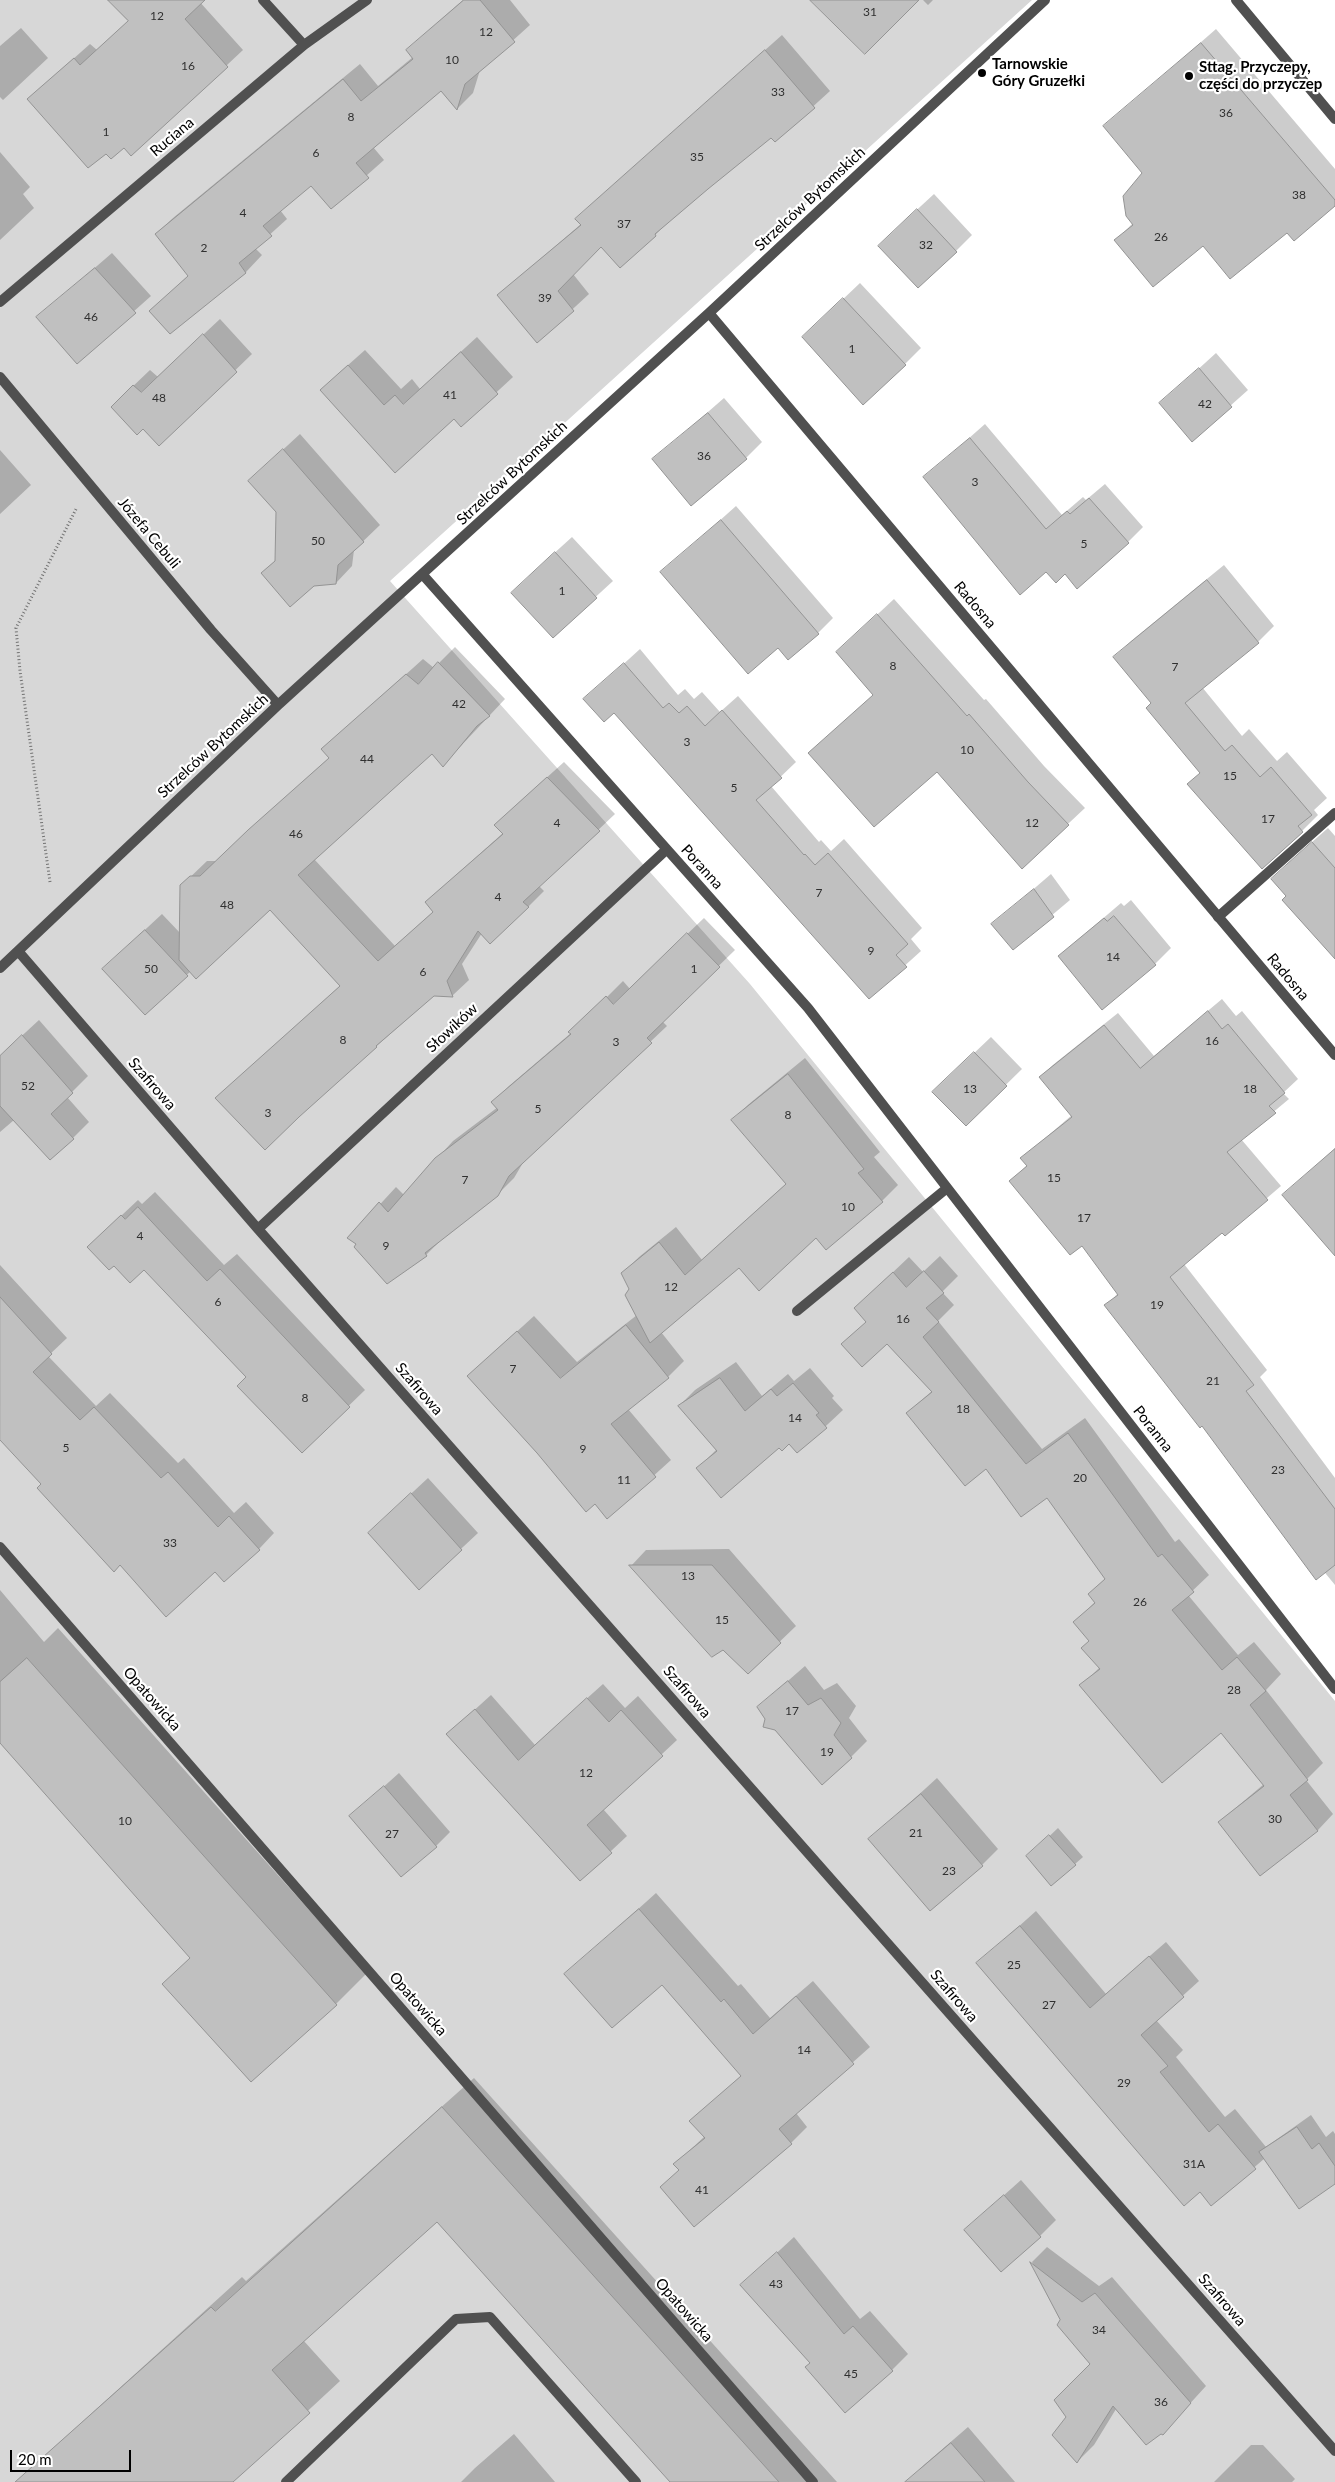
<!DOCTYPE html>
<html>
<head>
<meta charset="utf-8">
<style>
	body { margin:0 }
	#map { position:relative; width:1335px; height:2482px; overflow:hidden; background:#fff; font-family:Lato,sans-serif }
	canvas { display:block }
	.scale { position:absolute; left:10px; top:2450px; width:121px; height:22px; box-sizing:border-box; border:2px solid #000; border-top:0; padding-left:6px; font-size:15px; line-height:18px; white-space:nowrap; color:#000; -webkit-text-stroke:4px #fff; paint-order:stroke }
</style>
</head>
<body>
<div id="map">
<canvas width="1335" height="2482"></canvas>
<div class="scale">20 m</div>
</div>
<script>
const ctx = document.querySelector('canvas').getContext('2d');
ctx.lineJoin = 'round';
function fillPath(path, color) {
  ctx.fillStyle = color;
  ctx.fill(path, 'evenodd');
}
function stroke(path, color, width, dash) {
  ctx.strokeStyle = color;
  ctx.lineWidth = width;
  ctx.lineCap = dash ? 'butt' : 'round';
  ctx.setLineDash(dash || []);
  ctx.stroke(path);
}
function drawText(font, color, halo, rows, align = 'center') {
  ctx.font = font + ' Lato,sans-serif';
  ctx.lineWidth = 4.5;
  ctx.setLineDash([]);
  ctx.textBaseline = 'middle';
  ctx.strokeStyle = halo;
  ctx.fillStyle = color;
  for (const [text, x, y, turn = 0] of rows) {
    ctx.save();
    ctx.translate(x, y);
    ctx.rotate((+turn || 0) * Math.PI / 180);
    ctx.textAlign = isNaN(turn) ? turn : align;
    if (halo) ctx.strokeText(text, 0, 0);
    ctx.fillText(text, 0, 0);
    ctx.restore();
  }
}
const green = new Path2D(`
	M0 0H1032L390 581 750 984 1335 1701V2482H0Z`);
const shadow = new Path2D(`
	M110 0H198L243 50 131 155 124 146 45 84 90 44 97 50 129 21Z
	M463 0H510L530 25 480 70 473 93 457 109 441 89 373 147 384 160 331 207 312 184 280 210 287 219 255 248 262 255 246 272 170 332 151 311 189 275 156 234 173 218 360 64 378 86 413 57 407 50Z
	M923 0H933L928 5Z
	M21 28 48 58 3 100 0 97V46Z
	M1216 29 1335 169V204L1287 231 1203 245 1116 240 1133 223 1144 173 1105 126Z
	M782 35 830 91 775 141 771 136 671 219 655 235 601 245 573 274 589 294 537 342 499 295 581 224 577 219 593 203Z
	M0 152 30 187 23 194 34 208 0 240Z
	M934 194 972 235 956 251 896 229Z
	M112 253 151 296 77 362 38 317Z
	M860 283 921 348 905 364 820 321Z
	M220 319 252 354 159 444 128 391 150 370 158 377Z
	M477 337 513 377 461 425 454 417 395 471 338 374 365 350 401 389 412 379 420 389Z
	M1216 353 1248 390 1192 440 1161 403Z
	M724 398 762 442 746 458 654 459Z
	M985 424 1062 515 1083 497 1086 500 1105 484 1143 527 1128 542 1065 573 1046 570 925 477Z
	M300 434 380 525 354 550 352 566 336 583 262 573 276 560 277 512 249 481Z
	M0 450 31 485 0 514Z
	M736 506 833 618 818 633 778 647 662 572Z
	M572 537 613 581 553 636 529 576Z
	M1224 565 1274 626 1258 642 1202 687 1242 736 1249 729 1277 761 1287 752 1327 798 1314 810 1318 815 1302 831 1201 772 1152 703 1115 657 1131 641Z
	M894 599 984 700 986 699 1044 766 1085 808 1022 867 937 770 837 652Z
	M455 647 505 699 443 765 432 752 314 859 395 946 434 911 426 902 503 833 512 809 564 762 615 814 539 886 544 891 528 907 482 933 462 964 469 980 453 995H434L300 1114 217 1098 341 985 270 909 191 971 145 1014 120 953 162 914 181 934V886L207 861H217L330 757 323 749 423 659 434 668Z
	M640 649 678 695 685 689 694 699 702 692 720 712 738 696 796 762 771 786 819 842 821 840 831 851 844 839 922 928 911 939 921 951 870 997 615 712 585 699Z
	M1328 828 1335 836V958L1288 896 1287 864Z
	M1051 874 1070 900 1013 948 993 924Z
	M1131 900 1171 948 1155 964 1059 956 1121 903 1124 906Z
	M704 918 735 950 662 1021 667 1026 524 1161 514 1178 497 1195 442 1239 426 1255 357 1243 349 1238 396 1187 404 1195 453 1141 498 1107 493 1102 509 1086 571 1033 623 981 630 989Z
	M1222 999 1236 1016 1242 1011 1298 1079 1283 1093 1289 1099 1241 1139 1281 1186 1225 1234 1222 1232 1184 1264 1267 1370 1260 1377 1335 1478V1585L1106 1306 1118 1293 1082 1244 1011 1181 1027 1165 1022 1158 1072 1115 1040 1077 1054 1064 1118 1013 1154 1056Z
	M39 1020 88 1076 67 1097 89 1122 73 1138 14 1120 0 1132V1056Z
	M991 1037 1022 1069 966 1124 950 1076Z
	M805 1058 880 1152 874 1157 898 1185 882 1201 817 1236 739 1267 661 1332 684 1361 668 1377 628 1409 671 1460 608 1517 595 1502 538 1452 468 1376 534 1316 577 1362 637 1315 631 1289 622 1274 639 1257 676 1227 702 1260 787 1183 733 1120 749 1104Z
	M1335 1148V1238L1283 1195Z
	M155 1192 224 1265 237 1254 365 1390 302 1451 248 1377 144 1268 105 1231 138 1200 142 1204Z
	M940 1256 958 1276 942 1292 954 1305 938 1321 1042 1449 1085 1418 1175 1542 1179 1539 1209 1575 1188 1595 1238 1655 1254 1642 1281 1674 1266 1690 1323 1763 1306 1780 1333 1814 1318 1830 1260 1875 1219 1822 1264 1784 1221 1731 1081 1686 1100 1667 1091 1640 1075 1622 1096 1601 1089 1594 1106 1578 1048 1496 986 1467 907 1413 932 1391 867 1321 871 1293 909 1257 923 1272Z
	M0 1265 67 1338 48 1356 96 1406 110 1393 178 1463 184 1458 234 1513 246 1502 274 1533 259 1549 215 1570 120 1564 0 1438Z
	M736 1362 762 1396 788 1374 794 1381 810 1368 834 1396 832 1398 843 1410 798 1452 789 1443 698 1468 717 1449 679 1406 695 1390Z
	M428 1478 478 1533 419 1588 386 1517Z
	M729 1549 796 1626 748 1672 631 1566 646 1550Z
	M0 1590 44 1642 58 1628 366 1974 336 2004 164 1984 191 1957 0 1741Z
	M805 1666 824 1690 837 1683 856 1706 849 1718 867 1741 851 1757 766 1718 758 1707Z
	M603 1684 625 1708 638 1696 677 1740 603 1809 627 1836 580 1880 448 1734 491 1695 535 1745Z
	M399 1773 450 1832 436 1846 351 1816Z
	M937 1778 998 1849 982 1865 870 1839Z
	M1058 1828 1083 1857 1075 1864 1036 1849Z
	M656 1893 738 1986 741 1984 770 2018 813 1981 870 2047 796 2113 807 2127 791 2143 679 2170 675 2164 705 2136 691 2121 742 2075 662 1984 566 1974Z
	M1036 1911 1106 1994 1166 1942 1199 1981 1156 2020 1183 2050 1176 2057 1225 2117 1235 2109 1266 2147 1311 2115 1326 2137 1333 2131 1335 2134V2182L1265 2158 1212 2204 978 1963Z
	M474 2078 837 2482H672L437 2220 303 2340 340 2381 231 2482H16L242 2277 246 2281Z
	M1021 2180 1056 2220 1040 2236 965 2230Z
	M794 2237 860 2319 870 2311 908 2354 892 2370 742 2285Z
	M1047 2247 1099 2286 1112 2277 1206 2386 1163 2433 1116 2409 1094 2445 1078 2461 1068 2417 1092 2364 1062 2320 1032 2262Z
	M968 2427 1015 2482H909L924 2465Z
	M514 2434 555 2482H461L475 2468Z
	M1251 2445H1263L1295 2479 1292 2482H1214Z`);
const building = new Path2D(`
	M108 0H205L185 19 228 67 131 156 124 148 111 159 106 154 88 168 27 99 74 58 80 65 128 21Z
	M464 0H480L515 42 465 84 457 110 441 91 356 163 369 178 331 209 311 186 263 226 272 236 239 263 246 273 170 334 149 311 188 276 155 234 343 79 361 101 413 59 406 50Z
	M810 0H919L865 54Z
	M1201 43 1335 200V206L1294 241 1287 233 1230 279 1203 246 1153 287 1114 240 1133 225 1126 216 1123 196 1142 173 1103 126Z
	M765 50 815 108 775 142 771 138 708 189 655 234 656 236 620 268 601 247 558 291 574 311 537 343 497 295 581 225 575 219Z
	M917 209 957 252 918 288 878 246Z
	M95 268 136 313 77 364 36 317Z
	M843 298 906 365 863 405 802 337Z
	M203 334 237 372 159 446 143 429 137 435 111 407 133 385 141 392Z
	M461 352 498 394 461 427 454 419 395 473 320 390 348 365 384 405 395 395 403 404Z
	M1199 368 1232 407 1192 442 1159 403Z
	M708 413 747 459 691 506 652 459Z
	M970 438 1046 529 1067 511 1070 514 1089 498 1129 543 1077 589 1065 574 1056 583 1046 572 1020 595 923 477Z
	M283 449 364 542 338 565 336 584 314 586 290 607 261 573 275 561 276 512 248 481Z
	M721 520 819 634 788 660 778 648 748 674 660 572Z
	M555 552 597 598 553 638 511 593Z
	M1207 580 1259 643 1185 703 1225 751 1232 745 1260 777 1271 767 1312 815 1298 826 1303 832 1262 869 1187 784 1200 773 1146 708 1151 703 1113 657Z
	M877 614 967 716 969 714 1028 782 1069 825 1022 869 937 772 874 827 808 753 873 695 836 652Z
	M438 662 490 716 477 726 443 767 432 754 298 875 378 961 433 912 425 902 503 834 494 825 547 777 600 831 523 902 529 907 490 944 478 931 447 981 453 997 434 996 376 1046 377 1047 299 1117 265 1150 215 1098 340 986 270 910 196 979 179 960 180 885 190 876H200L248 830 329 758 321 749 406 674 418 684Z
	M624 663 663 708 669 703 679 713 687 706 705 726 722 710 782 778 756 800 804 855 805 854 815 865 828 853 908 944 896 955 907 967 869 999 614 713 604 722 583 699Z
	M1312 842 1335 868V959L1282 900 1286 896 1271 879Z
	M1034 889 1054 917 1013 950 991 924Z
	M1114 916 1156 965 1102 1010 1058 956 1104 918 1107 921Z
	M145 930 188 976 145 1015 102 969Z
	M687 933 720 967 647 1038 652 1043 509 1176 498 1196 425 1253 427 1256 387 1284 354 1247 356 1244 347 1238 379 1202 388 1212 435 1158 498 1110 491 1102 571 1034 568 1032 606 996 613 1004Z
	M1208 1011 1222 1029 1228 1024 1285 1093 1269 1106 1276 1113 1227 1152 1268 1200 1225 1236 1222 1233 1170 1277 1254 1385 1246 1391 1335 1509V1565L1316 1580 1202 1426 1200 1428 1104 1305 1118 1295 1082 1246 1070 1255 1009 1181 1027 1166 1020 1158 1072 1117 1039 1077 1104 1025 1140 1068Z
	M22 1035 73 1093 51 1114 74 1139 50 1160 0 1106V1056Z
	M974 1052 1007 1086 966 1126 932 1092Z
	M788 1074 864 1169 858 1173 883 1202 826 1250 816 1238 759 1291 739 1268 650 1343 625 1295 629 1289 621 1273 659 1242 685 1275 786 1184 731 1120Z
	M1335 1149V1256L1282 1195Z
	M138 1207 207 1281 220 1269 350 1407 302 1453 237 1386 246 1377 144 1270 130 1283 114 1266 109 1270 87 1247 121 1215 125 1219Z
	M924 1271 944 1293 926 1308 939 1322 923 1337 1026 1464 1068 1433 1158 1557 1162 1554 1194 1592 1172 1610 1222 1670 1237 1657 1266 1691 1250 1705 1308 1780 1290 1795 1318 1831 1260 1876 1218 1822 1264 1786 1221 1733 1162 1783 1079 1685 1100 1669 1081 1648 1089 1641 1073 1622 1095 1603 1088 1594 1105 1579 1047 1498 1021 1517 986 1469 965 1486 906 1413 932 1392 887 1344 862 1367 841 1344 866 1322 854 1308 893 1272 906 1287Z
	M0 1297 52 1354 33 1372 80 1420 94 1407 161 1478 168 1472 218 1527 229 1516 260 1550 224 1582 215 1572 166 1617 120 1565 114 1572 37 1488 41 1484 0 1440Z
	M626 1325 669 1378 611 1424 656 1477 607 1519 595 1504 586 1512 537 1453 467 1376 517 1331 560 1378Z
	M720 1378 745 1411 771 1389 777 1396 793 1383 819 1413 816 1415 827 1428 797 1453 789 1444 782 1451 779 1448 721 1498 696 1468 717 1451 678 1406Z
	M411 1493 462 1550 419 1590 368 1533Z
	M629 1565H712L781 1643 748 1674 723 1650 712 1657Z
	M27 1658 337 2005 251 2082 162 1984 190 1958 0 1743V1682Z
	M788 1681 808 1705 821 1698 841 1723 834 1735 852 1758 822 1785 775 1730 763 1727 765 1719 757 1707Z
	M587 1698 609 1722 621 1710 663 1756 587 1825 612 1853 580 1881 446 1734 475 1709 518 1760Z
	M384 1786 437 1847 401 1877 349 1816Z
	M921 1794 983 1866 930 1911 868 1839Z
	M1049 1835 1076 1865 1051 1886 1026 1856Z
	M639 1909 721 2002 724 1999 753 2034 796 1996 854 2064 779 2129 792 2144 694 2227 660 2187 679 2170 673 2164 705 2138 689 2121 741 2076 662 1985 612 2028 564 1974Z
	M1020 1926 1090 2008 1149 1956 1184 1997 1141 2035 1168 2066 1160 2072 1209 2132 1218 2124 1256 2169 1211 2206 1200 2192 1184 2206 976 1963Z
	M442 2107 779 2482H670L437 2222 272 2370 310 2413 233 2482H15L211 2307 215 2311Z
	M1297 2127 1312 2149 1319 2143 1335 2166V2184L1299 2209 1259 2152Z
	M1004 2195 1041 2237 1001 2272 964 2230Z
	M777 2252 844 2334 853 2326 893 2371 845 2413 805 2367 810 2363 740 2285Z
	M1030 2262 1082 2302 1095 2293 1191 2403 1163 2435 1161 2434 1146 2445 1113 2406 1077 2463 1052 2435 1066 2417 1054 2400 1090 2364 1057 2325 1060 2320Z
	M951 2443 985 2482H905Z`);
const path = new Path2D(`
	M50 882 20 671 16 628 76 509`);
const service = new Path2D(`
	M1218 917 1335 813
	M797 1311 946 1189
	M286 2482 456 2319 490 2317 636 2482`);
const minor = new Path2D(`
	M263 0 304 45
	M1236 0 1335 119
	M0 302 304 45 367 0
	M709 313 1335 1055
	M0 377 211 630 278 705
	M423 575 808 1008 1335 1689
	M18 951 258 1229 1335 2451
	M0 968 278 705 709 313 1045 0
	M258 1229 666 850`);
const tertiary = new Path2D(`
	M0 1547 813 2482`);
const markers = [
	[982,73,5,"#000"],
	[1189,76,5,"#000"]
];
const numberNames = [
	["31",870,12],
	["12",157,16],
	["12",486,32],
	["10",452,60],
	["16",188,66],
	["33",778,92],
	["36",1226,113],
	["8",351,117],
	["1",106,132],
	["6",316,153],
	["35",697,157],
	["38",1299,195],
	["4",243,213],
	["37",624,224],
	["26",1161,237],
	["32",926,245],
	["2",204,248],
	["39",545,298],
	["46",91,317],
	["1",852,349],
	["41",450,395],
	["48",159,398],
	["42",1205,404],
	["36",704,456],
	["3",975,482],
	["50",318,541],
	["5",1084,544],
	["1",562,591],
	["8",893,666],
	["7",1175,667],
	["42",459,704],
	["3",687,742],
	["10",967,750],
	["44",367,759],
	["15",1230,776],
	["5",734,788],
	["17",1268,819],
	["4",557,823],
	["12",1032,823],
	["46",296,834],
	["7",819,893],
	["4",498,897],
	["48",227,905],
	["9",871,951],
	["14",1113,957],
	["50",151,969],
	["1",694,969],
	["6",423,972],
	["8",343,1040],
	["16",1212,1041],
	["3",616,1042],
	["52",28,1086],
	["13",970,1089],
	["18",1250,1089],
	["5",538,1109],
	["3",268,1113],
	["8",788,1115],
	["15",1054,1178],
	["7",465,1180],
	["10",848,1207],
	["17",1084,1218],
	["4",140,1236],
	["9",386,1246],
	["12",671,1287],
	["6",218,1302],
	["19",1157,1305],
	["16",903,1319],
	["7",513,1369],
	["21",1213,1381],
	["8",305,1398],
	["18",963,1409],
	["14",795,1418],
	["5",66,1448],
	["9",583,1449],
	["23",1278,1470],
	["20",1080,1478],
	["11",624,1480],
	["33",170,1543],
	["13",688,1576],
	["26",1140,1602],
	["15",722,1620],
	["28",1234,1690],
	["17",792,1711],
	["19",827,1752],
	["12",586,1773],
	["30",1275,1819],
	["10",125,1821],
	["21",916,1833],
	["27",392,1834],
	["23",949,1871],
	["25",1014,1965],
	["27",1049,2005],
	["14",804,2050],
	["29",1124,2083],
	["31A",1194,2164],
	["41",702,2190],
	["43",776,2284],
	["34",1099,2330],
	["45",851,2374],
	["36",1161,2402]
];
const poiNames = [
	["Tarnowskie",992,64],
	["Góry Gruzełki",992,81],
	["Sttag. Przyczepy,",1199,67],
	["części do przyczep",1199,84]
];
const streetNames = [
	["Ruciana",172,137,-40],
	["Strzelców Bytomskich",810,199,-43],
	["Strzelców Bytomskich",512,473,-43],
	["Józefa Cebuli",149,533,50],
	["Radosna",975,605,50],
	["Strzelców Bytomskich",213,746,-43],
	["Poranna",702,867,48],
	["Radosna",1288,977,50],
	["Słowików",452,1028,-43],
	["Szafirowa",152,1084,49],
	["Szafirowa",419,1389,49],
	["Poranna",1153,1429,52],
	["Szafirowa",687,1692,49],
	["Opatowicka",152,1699,49],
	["Szafirowa",954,1996,49],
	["Opatowicka",418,2004,49],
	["Szafirowa",1222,2300,49],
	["Opatowicka",684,2310,49]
];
fillPath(green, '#d7d7d7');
fillPath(shadow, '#0003');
fillPath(building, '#c0c0c0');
stroke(building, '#949494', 1);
stroke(path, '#727272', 3, [1, 2.5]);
stroke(service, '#505050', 10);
stroke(minor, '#505050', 10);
stroke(tertiary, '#505050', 10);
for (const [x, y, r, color] of markers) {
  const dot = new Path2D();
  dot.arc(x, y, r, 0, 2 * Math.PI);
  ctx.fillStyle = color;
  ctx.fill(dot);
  stroke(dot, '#fff', 2);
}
drawText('12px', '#303030', null, numberNames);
drawText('bold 15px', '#000', '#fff', poiNames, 'left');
drawText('15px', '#000', '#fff', streetNames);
</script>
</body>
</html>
